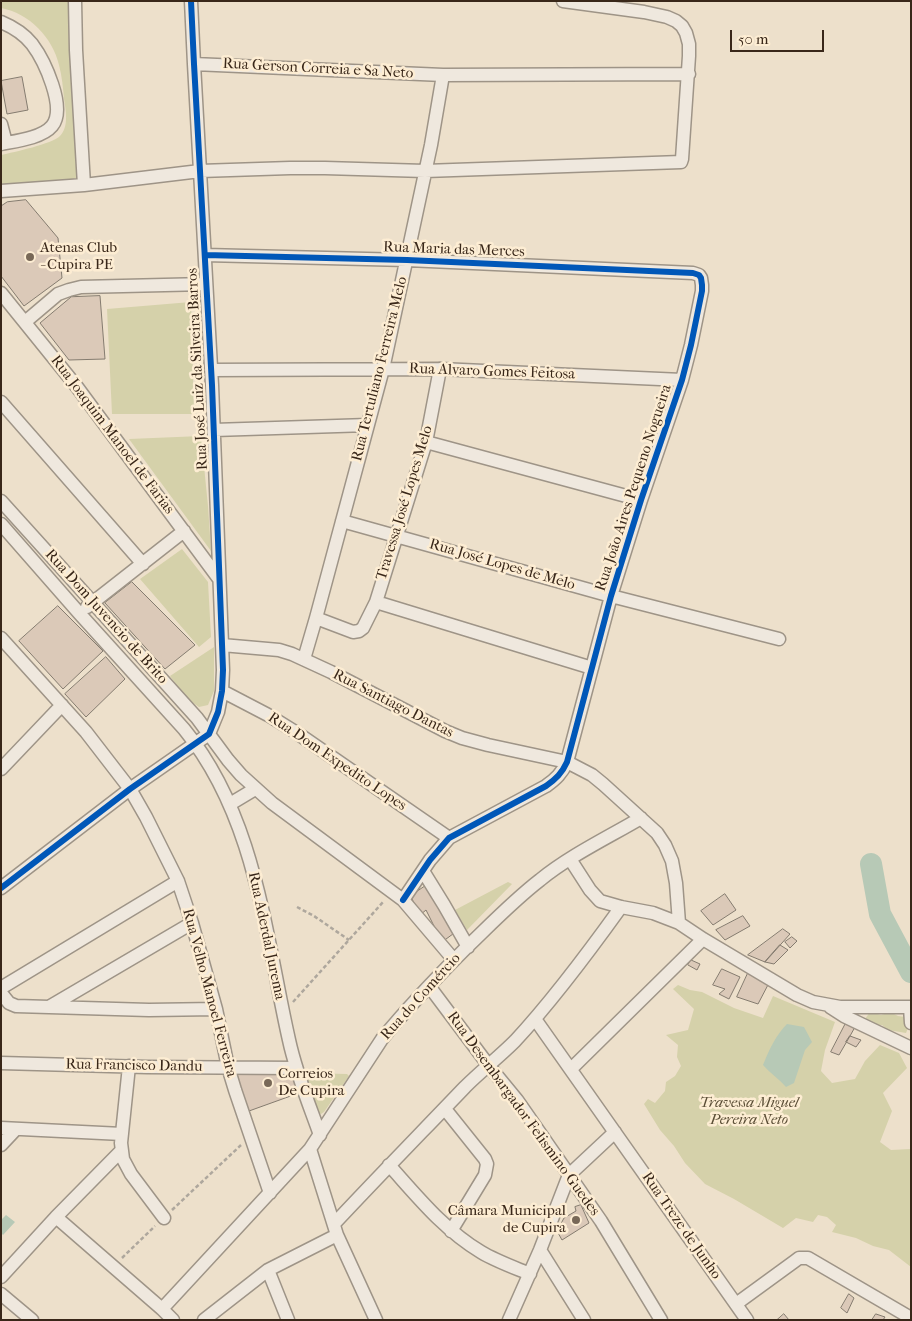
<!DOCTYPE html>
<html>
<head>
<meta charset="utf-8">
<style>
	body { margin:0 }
	#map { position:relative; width:912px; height:1321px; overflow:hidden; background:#ede0cb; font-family:"IM FELL French Canon",serif }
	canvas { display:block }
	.frame { position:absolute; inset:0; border:2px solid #392719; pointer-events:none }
	.scale { position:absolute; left:730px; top:30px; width:94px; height:22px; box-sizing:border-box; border:2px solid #392719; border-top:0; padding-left:6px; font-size:15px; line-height:18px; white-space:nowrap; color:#392719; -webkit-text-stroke:4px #fdedd3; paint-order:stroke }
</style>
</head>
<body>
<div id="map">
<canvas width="912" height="1321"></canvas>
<div class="frame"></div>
<div class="scale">50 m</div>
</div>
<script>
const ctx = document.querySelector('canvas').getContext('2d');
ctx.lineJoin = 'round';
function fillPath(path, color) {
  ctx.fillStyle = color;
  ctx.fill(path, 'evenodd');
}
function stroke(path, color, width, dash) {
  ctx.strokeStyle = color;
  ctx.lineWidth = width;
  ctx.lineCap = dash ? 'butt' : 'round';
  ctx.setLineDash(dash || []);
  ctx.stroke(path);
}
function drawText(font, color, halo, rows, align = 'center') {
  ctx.font = font + ' "IM FELL French Canon",serif';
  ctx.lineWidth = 5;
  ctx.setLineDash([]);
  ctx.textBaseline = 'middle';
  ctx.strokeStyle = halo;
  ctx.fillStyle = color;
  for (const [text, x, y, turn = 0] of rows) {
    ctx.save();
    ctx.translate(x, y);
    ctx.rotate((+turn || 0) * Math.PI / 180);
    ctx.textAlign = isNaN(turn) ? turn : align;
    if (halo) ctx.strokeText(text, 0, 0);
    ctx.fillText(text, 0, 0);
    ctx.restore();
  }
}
const green = new Path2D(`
	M1 1H70L79 178 1 188V155C14 152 52 144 60 136 69 127 66 111 64 99 63 88 62 76 59 65 53 38 29 13 1 8Z
	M191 302 194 414H112L107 309Z
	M201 436 208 506 211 551 129 439Z
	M182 549 208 582 211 637 199 647 140 579Z
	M214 647V691L208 705 199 707 186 698 170 676Z
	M508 882 512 884 467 930 455 910Z
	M678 985 690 990 702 992 734 1008 763 1018 773 996 835 1022 825 1050 821 1071 832 1083 855 1079 865 1061 880 1045 899 1053 907 1068 883 1093 892 1111 880 1142 891 1150 911 1149V1267L889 1250 873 1246 856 1238 832 1232 836 1225 827 1217 818 1215 813 1222 796 1218 783 1228 734 1199 705 1184 685 1163 674 1146 660 1130 644 1104 648 1099 655 1103 665 1091 666 1082 675 1076 681 1066 677 1057 678 1045 666 1035 688 1030 694 1009 673 989Z
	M870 1012 881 1015 890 1012 898 1016 905 1017 910 1023 906 1033 888 1030 882 1025H872L865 1019Z
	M303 1073 347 1074 349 1076 324 1112 321 1114 316 1112Z`);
const water = new Path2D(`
	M787 1024 804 1027 812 1042 805 1050 794 1083 786 1087C779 1079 770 1073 763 1065 769 1050 776 1035 787 1024Z
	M6 1215 15 1222 3 1235 1 1233V1220Z`);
const river = new Path2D(`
	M871 864 880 914 911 972`);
const building = new Path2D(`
	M22 77 28 110 7 114 1 81Z
	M26 200 58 238 62 278 24 306 1 276V206L7 202Z
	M100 296 105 359 69 360 40 323 71 297Z
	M132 582 195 645 165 669 105 603Z
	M58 606 103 651 63 689 19 641Z
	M106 657 125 679 86 717 65 694Z
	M427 885 457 931 442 942 426 910 420 915 411 897 416 892Z
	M725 894 736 910 713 925 701 911Z
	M743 916 750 926 725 940 716 930Z
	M783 929 790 934 765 962 748 955Z
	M792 937 797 941 790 948 785 942Z
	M780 945 788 950 774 964 765 962Z
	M691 960 700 964 697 970 688 965Z
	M722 969 740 977 729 999 719 994 725 989 713 985Z
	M749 971 770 981 758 1004 737 997Z
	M846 1023 855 1027 850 1036 839 1055 831 1052Z
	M850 1036 861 1040 856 1047 846 1042Z
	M236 1072 293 1073 299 1093 249 1111Z
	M581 1205 589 1223 562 1240 557 1231 564 1218 576 1211 575 1207Z
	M849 1294 854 1298 847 1313 841 1308Z
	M784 1314 789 1320H777Z
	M876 1314 885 1317 883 1320H872Z`);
const path = new Path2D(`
	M297 907 314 916 349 940
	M293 1002 384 901
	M172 1210 241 1145
	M122 1258 155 1226`);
const minor = new Path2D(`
	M75 1 76 50 84 185
	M1 22C13 27 24 34 32 44 44 60 67 108 52 126 42 138 16 141 1 144
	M194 64 443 75 689 74
	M1 124 6 143
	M1 191 84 185 200 171 290 168H325L425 171 681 162 682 159 689 56V44L686 33 682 26 676 21 667 17 644 12 563 1
	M205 255 407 260 693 273 699 275 701 278 702 285V291L691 345 682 380 641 500 611 596 567 762C562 773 556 779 546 786L449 838 430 860 403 900
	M1 293 77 387 219 579
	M25 322 58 294 69 290 81 287 206 284
	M211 370 440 369 682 380
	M1 402 143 564
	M214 430 368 425
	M426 442 641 500
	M1 501 197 718 228 760 241 775 272 803 403 900 454 960
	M342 521 611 596 779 639
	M1 524 79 613 184 729C256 817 265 934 289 1040 296 1073 309 1104 320 1135
	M376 602 592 668
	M87 607 184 531
	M316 618 353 632 359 631 363 628 376 602 426 442 440 369
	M1 638 86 732 130 789 146 817 178 881 192 923 216 1009 228 1067 235 1090 270 1193
	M222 645 279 650 292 654 331 672 445 731 462 738 488 745 567 762 592 775 603 784 657 833 665 845 672 861 676 883 679 923
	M304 659 316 618 383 369 431 145 443 75
	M222 691 268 715 297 733 449 838
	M1 769 62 705
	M230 804 255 789
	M570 859 590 890 600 901 621 907 653 913 679 923 703 939 797 995 813 1002 840 1007H911
	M423 871 444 905 468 947
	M1 888 130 789 209 734 218 712 222 691 223 670 212 385 194 64 191 1
	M429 986 489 1066 517 1100 601 1221 661 1320
	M1 988 178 881
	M1 993 9 1003 16 1006 149 1010 216 1009
	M49 1007 192 923
	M830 1007 844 1016 911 1048
	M910 1007 911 1023
	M535 1019 747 1320
	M1 1063 147 1067 296 1068
	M129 1066 121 1143 123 1159 131 1174 164 1218
	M571 1069 703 939
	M445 1109 485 1159 487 1164 485 1175 451 1231
	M1 1128 122 1134
	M1 1145 16 1129
	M310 1149 337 1235 376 1320
	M389 1165C417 1196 444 1230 481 1252 496 1261 513 1267 530 1274
	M56 1217 162 1309 173 1320
	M334 1224C377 1178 421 1133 465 1087 481 1071 499 1057 515 1041 554 999 588 953 621 907
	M540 1250 584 1320
	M268 1270 288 1320
	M1 1277 56 1217 121 1151
	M1 1294 32 1320
	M736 1304 795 1261 799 1258H808L911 1318
	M162 1309 310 1149 382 1039C408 1007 438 976 467 947 491 924 514 900 540 880 571 855 607 838 641 818
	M204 1320 268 1270 337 1235
	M509 1320 540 1250 569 1175 615 1132`);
const cycleway = new Path2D(`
	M205 255 407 260 693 273 699 275 701 278 702 285V291L691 345 682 380 641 500 611 596 567 762C562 773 556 779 546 786L449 838 430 860 403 900
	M1 888 130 789 209 734 218 712 222 691 223 670 212 385 194 64 191 1`);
const markers = [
	[30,257,5,"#786857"],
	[268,1083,5,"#786857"],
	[576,1220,5,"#786857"]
];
const streetNames = [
	["Rua Gerson Correia e Sa Neto",318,69,3],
	["Rua Maria das Merces",454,250,2],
	["Rua José Luiz da Silveira Barros",198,369,-93],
	["Rua Tertuliano Ferreira Melo",380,369,-76],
	["Rua Alvaro Gomes Feitosa",492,372,2],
	["Rua Joaquim Manoel de Farias",112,435,53],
	["Rua João Aires Pequeno Nogueira",634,488,-72],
	["Travessa José Lopes Melo",405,503,-73],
	["Rua José Lopes de Melo",502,565,16],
	["Rua Dom Juvencio de Brito",106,617,48],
	["Rua Santiago Dantas",393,704,27],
	["Rua Dom Expedito Lopes",337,762,34],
	["Rua Aderdal Jurema",266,936,78],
	["Rua Velho Manoel Ferreira",209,993,75],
	["Rua do Comércio",421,997,-48],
	["Rua Francisco Dandu",134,1066,1],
	["Rua Desembargador Felismino Guedes",523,1114,54],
	["Rua Treze de Junho",681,1226,55]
];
const poiNames = [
	["Atenas Club",40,248],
	["- Cupira PE",40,265],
	["Correios",278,1074],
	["De Cupira",278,1091],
	["Câmara Municipal",566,1211,"right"],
	["de Cupira",566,1228,"right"]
];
const parkNames = [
	["Travessa Miguel",749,1103],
	["Pereira Neto",749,1120]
];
fillPath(green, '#d5d1aa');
fillPath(water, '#b7c9b6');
stroke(river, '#b7c9b6', 22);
fillPath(building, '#dbc9b8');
stroke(building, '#847b6f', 1);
stroke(minor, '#9e9487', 15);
stroke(path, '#aea79d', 2.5, [4, 2.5]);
stroke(minor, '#efe8de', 12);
stroke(cycleway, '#0057b8', 6);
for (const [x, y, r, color] of markers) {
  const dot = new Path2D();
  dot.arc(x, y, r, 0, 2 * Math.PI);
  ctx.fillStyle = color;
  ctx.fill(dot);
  stroke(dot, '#fdedd3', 2);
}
drawText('15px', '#392719', '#fdedd3', streetNames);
drawText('15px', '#392719', '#fdedd3', poiNames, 'left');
drawText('italic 15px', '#5b4e36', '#fdedd3', parkNames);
</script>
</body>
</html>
